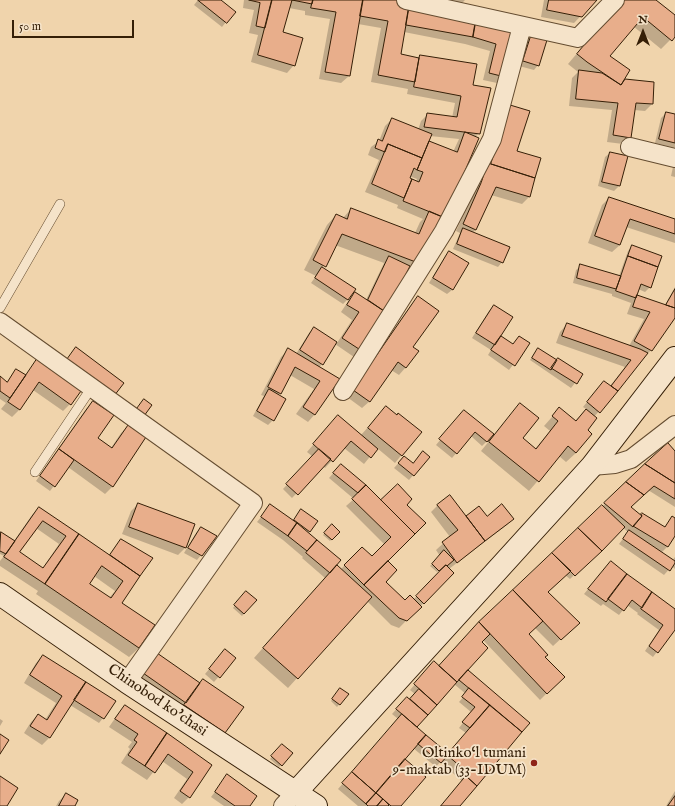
<!DOCTYPE html>
<html>
<head>
<meta charset="utf-8">
<style>
	body { margin:0 }
	#map { position:relative; width:675px; height:806px; overflow:hidden; background:#f0d4ac; font-family:"IM FELL English",serif }
	canvas { display:block }
	.north { position:absolute; left:623px; top:12px; width:40px; height:40px; -webkit-text-stroke:3px #f5e3c9; paint-order:stroke; rotate:0deg; font-size:11px; font-weight:700; line-height:16px; text-align:center; color:#351f07 }
	.north::after { content:''; display:block; margin:auto; width:14px; height:18px; background:#351f07; clip-path:polygon(50% 0,100% 100%,50% 72%,0 100%) }
	.scale { position:absolute; left:12px; top:20px; width:122px; height:18px; box-sizing:border-box; border:2px solid #351f07; border-top:0; padding-left:5px; font-size:12px; line-height:14px; white-space:nowrap; color:#351f07; -webkit-text-stroke:3px #f5e3c9; paint-order:stroke }
</style>
</head>
<body>
<div id="map">
<canvas width="675" height="806"></canvas>
<div class="north">N</div>
<div class="scale">50 m</div>
</div>
<script>
const ctx = document.querySelector('canvas').getContext('2d');
ctx.lineJoin = 'round';
function fillPath(path, color) {
  ctx.fillStyle = color;
  ctx.fill(path, 'evenodd');
}
function stroke(path, color, width, dash) {
  ctx.strokeStyle = color;
  ctx.lineWidth = width;
  ctx.lineCap = dash ? 'butt' : 'round';
  ctx.setLineDash(dash || []);
  ctx.stroke(path);
}
function drawText(font, color, halo, rows, align = 'center') {
  ctx.font = font + ' "IM FELL English",serif';
  ctx.lineWidth = 3.5;
  ctx.setLineDash([]);
  ctx.textBaseline = 'middle';
  ctx.strokeStyle = halo;
  ctx.fillStyle = color;
  for (const [text, x, y, turn = 0] of rows) {
    ctx.save();
    ctx.translate(x, y);
    ctx.rotate((+turn || 0) * Math.PI / 180);
    ctx.textAlign = isNaN(turn) ? turn : align;
    if (halo) ctx.strokeText(text, 0, 0);
    ctx.fillText(text, 0, 0);
    ctx.restore();
  }
}
const shadow = new Path2D(`
	M198 0H219L226 22 222 27 194 5Z
	M244 0H396L517 24 504 76 497 83 483 80 490 51 465 44 404 32 400 55 418 58 420 56 472 86 479 133 475 137 411 273 406 272 386 313 354 357 335 344 319 368 339 379 315 414 308 422 296 414 314 389 290 375 278 395 273 420 268 425 253 416 264 396 261 395 281 357 288 350 296 354 309 333 314 329 337 343 352 320 341 312 349 300 356 293 366 300 384 263 335 245 322 268 348 299 343 304 311 283 316 276 304 270 327 225 336 215 343 218 351 209 415 233 420 222 423 219 397 208 398 205 365 192 379 160 368 155 371 147 379 141 385 126 392 119 418 130 421 121 428 114 452 118 455 103 407 94 408 89 371 82 381 28 358 24 349 76 341 83 319 79 330 19 305 15V11L289 8 282 33 294 65 287 73 251 62 258 35 249 33 254 10 243 8ZM430 136 459 139 453 152 428 142ZM409 176 417 179 416 182 408 179Z
	M432 0H465L460 5Z
	M544 0H596L574 23 541 17Z
	M622 0H655L675 17V35L661 49 633 26 609 56 623 81 653 83 652 104 645 111 634 110 630 137 623 144 607 142 612 110 569 106 572 78 578 72 568 64Z
	M532 37 538 65 534 70 519 66 527 41Z
	M503 113 516 151 540 159 529 197 522 204 491 195 476 230 472 233 502 262 498 267 453 249 460 233 456 231 475 191Z
	M666 113 675 115V148L655 143 661 118Z
	M610 153 626 157 619 186 614 191 598 186 605 157Z
	M675 165V177L671 176 673 167Z
	M609 198 675 220V243L626 227 620 245 612 252 588 243 602 205Z
	M632 246 650 287 645 292 638 289 635 299 637 297 665 305 675 287V317L651 350 594 417 586 430 591 434 576 453 566 462 559 456 529 491 481 451 490 440 489 439 482 446 471 436 452 458 436 445 464 411 494 435 520 405 521 438 535 449 550 431 544 426 559 409 575 421 586 409 583 407 600 386H610L625 367 556 343 560 332 567 324 629 346 644 319 627 314 631 303 612 296V294L573 283 576 270 581 266 619 276 628 251Z
	M449 252 468 263 452 290 447 294 429 283 445 257Z
	M418 298 412 348 406 367 399 375 391 370 370 401 362 408 347 397 411 305Z
	M494 306 499 336 512 345 519 337 529 344 509 370 488 355 491 350 472 338 489 311Z
	M536 351 582 374 571 388 530 360Z
	M37 361 70 404 63 411 33 390 19 410 12 417 1 409 6 403 0 399V377L7 382 16 370 25 376Z
	M93 402 97 438 111 448 121 433 128 426 145 438 112 487 105 494 68 467 50 491 36 481 86 409Z
	M379 415 420 432 395 463 377 448 364 464 344 448 325 468 323 466 292 498 283 489 313 457 307 452 331 424 361 435Z
	M668 444 675 452V507L648 490 630 507 640 516 642 514 664 528 672 518 675 519V534L667 547 661 553 673 560 675 557V569L672 566 664 575 619 544 628 532 623 528 570 579 565 575 547 592 578 623 553 646 535 628 528 635 544 657 556 684 540 700 483 640 467 670 529 723 458 806H441L462 781 440 762 436 767 413 748 404 759 400 806H358L338 789 398 719 392 714 402 703 409 700 415 694 410 690 430 667H439L480 623ZM454 684 466 694 459 702 471 712 459 728 466 733 448 755 415 727Z
	M404 457 412 464 429 457 409 480 394 468Z
	M336 470 381 502 405 505 386 561 384 582 405 602 413 600 443 568 442 567 437 572 430 566 440 556 436 550 450 537 431 512 438 505 466 518 479 508 487 518 508 524 449 569 453 573 399 628 391 625 367 601 288 688 254 658 325 578 302 558 303 557 283 540 257 522 270 506 293 521 300 513 309 531 308 533 340 560 335 565 340 570 362 548 372 558 385 545 346 506 354 499 329 478Z
	M138 504 193 525 185 548 178 555 122 534 131 511Z
	M39 508 109 556 121 540 151 559 121 603 154 625 139 648 129 657 36 594 38 591 0 566V561L4 556 0 554V534L1 533 14 541 32 515ZM36 528 59 544 42 569 19 553ZM94 576 115 591 109 598 88 584Z
	M332 526 338 532 330 541 323 535Z
	M201 528V555L197 560 184 553 196 533Z
	M606 567 675 610V628L653 657 645 651 659 630 637 614 638 613 627 605 619 615 603 604 601 606 584 594Z
	M246 592 255 600 242 616 233 608Z
	M221 655 235 658 214 682 205 674Z
	M43 656 103 718 99 723 70 705 49 738 42 745 24 733 31 722 38 715 45 720 56 703 24 683 36 663Z
	M150 661 199 684 203 680 224 733 217 740 137 680Z
	M339 691 347 695 337 707 331 701Z
	M125 707 211 765 189 797 182 804 174 798 187 779 162 761 147 780 121 763 130 749 128 747 132 742 109 727 118 714Z
	M0 719 3 721 0 726Z
	M282 745 292 754 279 767 270 759Z
	M227 776 249 806H224L211 797Z
	M675 791V806H666Z
	M66 794 74 806H56L59 801Z`);
const building = new Path2D(`
	M198 0H221L236 12 227 23Z
	M249 0H272L265 28 256 26 260 3Z
	M272 0H313L312 4 292 0 283 32 303 38 295 66 258 55Z
	M313 0H363L350 76 325 72 336 12 311 8Z
	M363 0H402L410 1 401 54 419 58 415 82 378 75 388 21 360 16Z
	M549 0H597L582 17 547 10Z
	M622 0H656L675 15V37L672 41 643 17 610 56 630 70 621 85 587 62 577 54Z
	M410 1 477 14 473 37 406 25Z
	M477 14 518 23 505 77 489 73 496 44 473 37Z
	M531 36 547 40 539 66 523 61Z
	M420 55 477 64 473 85 491 88 480 134 424 127 427 113 457 117 461 96 414 87Z
	M579 70 602 73 621 85 625 79 654 82 653 104 636 103 631 138 613 135 618 103 576 99Z
	M510 105 530 111 517 151 541 158 535 178 491 164Z
	M666 112 675 114V143L659 139Z
	M392 118 432 134 422 158 388 144 385 152 375 148 378 139 382 141Z
	M465 132 479 138 445 218 403 201 412 179 419 182 423 172 417 170 429 141 457 152Z
	M388 144 422 158 417 170 414 168 410 178 412 179 404 198 372 184Z
	M610 152 628 156 620 186 602 182Z
	M488 163 535 178 530 197 496 187 476 230 463 224 481 183Z
	M609 197 675 219V234L630 219 620 245 595 236Z
	M351 208 419 234 429 211 445 218 421 264 342 234 326 267 313 260 336 214 347 219Z
	M463 228 510 247 503 263 457 244Z
	M632 245 662 256 658 267 628 256Z
	M449 251 469 263 453 290 433 278Z
	M389 256 410 266 387 313 368 300Z
	M628 256 658 267 651 288 641 284 636 298 616 291Z
	M580 264 621 276 616 289 577 278Z
	M322 267 356 289 348 300 315 278Z
	M675 289V308L666 305Z
	M355 292 387 313 362 351 342 338 359 312 347 305Z
	M637 295 675 308V318L652 351 634 341 650 312 633 307Z
	M418 296 439 311 413 347 419 351 406 368 398 362 370 402 353 390Z
	M494 305 513 317 495 345 476 333Z
	M567 323 640 349 648 353 618 391 611 386 631 360 562 336Z
	M314 327 337 342 323 365 300 350Z
	M501 336 513 344 519 336 530 343 515 366 491 350Z
	M76 347 124 383 114 396 66 361Z
	M288 348 340 379 315 415 303 407 320 381 295 367 281 394 268 387Z
	M538 348 557 360 551 370 532 358Z
	M558 358 583 374 577 384 551 368Z
	M37 359 81 391 71 405 39 382 20 410 8 402Z
	M16 369 26 375 10 398 0 391V376L7 382Z
	M604 381 618 391 600 413 587 402Z
	M269 389 286 399 274 421 257 411Z
	M144 399 152 405 144 416 136 410Z
	M93 401 114 415 98 438 112 448 128 425 146 437 113 487 59 449Z
	M520 403 539 418 523 438 536 449 558 421 552 416 559 407 576 421 586 409 597 418 588 430 592 434 576 453 568 446 539 482 489 442Z
	M386 406 397 415 398 413 422 432 402 456 368 428Z
	M464 410 494 434 487 442 475 432 457 454 439 439Z
	M338 415 378 449 371 458 351 441 333 462 313 444Z
	M668 443 675 451V483L645 464Z
	M59 449 74 460 55 487 40 476Z
	M319 449 331 459 298 495 286 484Z
	M423 451 430 457 414 476 398 463 404 456 413 463Z
	M341 464 366 485 358 493 333 473Z
	M645 464 675 483V499L654 486 644 495 626 482Z
	M626 482 644 495 631 507 642 516 633 527 604 503Z
	M398 484 412 499 407 505 426 523 415 534 381 500Z
	M366 485 415 534 364 585 344 565 362 547 372 556 391 537 352 499Z
	M450 495 485 541 457 563 442 542 458 530 437 505Z
	M138 503 195 524 186 548 129 527Z
	M270 504 297 523 288 536 261 517Z
	M502 504 514 519 485 541 466 516 479 506 487 516Z
	M602 505 625 527 602 551 578 528Z
	M39 507 79 534 45 584 4 557ZM43 521 66 536 43 568 20 552Z
	M301 509 318 521 310 532 294 520Z
	M642 513 665 527 672 516 675 518V536L668 547 633 526 642 516 641 514Z
	M297 523 317 540 307 551 288 536Z
	M332 524 340 532 332 540 324 533Z
	M201 527 217 536 202 556 188 548Z
	M578 528 602 551 575 576 552 553Z
	M629 530 675 561V563L670 571 623 539Z
	M1 532 15 541 6 554 0 551Z
	M79 534 140 576 122 603 155 625 139 648 45 584ZM102 566 123 581 111 598 90 584Z
	M121 539 153 558 140 576 110 555Z
	M317 540 341 560 330 573 306 553Z
	M444 550 454 560 447 566 446 565 439 571 432 564Z
	M552 553 571 571 548 592 580 623 561 640 513 590Z
	M388 561 397 570 386 582 405 600 410 595 422 607 407 621 399 618 364 585Z
	M611 561 627 574 606 602 588 589Z
	M337 565 372 597 298 679 263 648Z
	M446 565 454 573 424 604 416 596Z
	M627 574 652 592 642 608 632 600 624 611 608 599Z
	M513 590 543 621 529 634 548 655 545 657 565 677 547 694 479 622Z
	M246 591 257 600 244 614 234 605Z
	M652 592 675 609V630L658 653 649 646 663 625 641 609Z
	M479 622 490 634 482 642 488 648 457 682 439 666Z
	M225 649 236 658 220 678 209 669Z
	M157 653 200 683 186 703 143 673Z
	M43 655 86 682 50 738 30 726 38 714 47 720 62 696 30 675Z
	M434 661 457 682 437 705 414 684Z
	M468 670 530 723 522 732 459 680Z
	M203 679 244 707 225 733 184 705Z
	M86 682 116 701 104 719 74 700Z
	M340 688 349 694 340 705 332 699Z
	M469 688 490 705 470 728 462 722 475 707 462 697Z
	M419 689 437 705 428 715 410 699Z
	M407 697 428 715 417 727 396 709Z
	M125 705 167 733 145 766 128 755 137 742 134 740 138 734 115 719Z
	M490 705 522 732 477 786 466 776 468 773 447 755Z
	M402 714 426 735 376 793 352 772Z
	M167 733 212 765 190 798 180 791 193 772 168 754 155 773 145 766Z
	M0 734 9 740 0 754Z
	M426 735 449 754 441 763 418 744Z
	M282 744 293 753 282 766 271 756Z
	M405 759 426 777 401 806H391L376 793Z
	M352 772 376 793 366 804 342 783Z
	M227 774 257 796 250 806H235L215 792Z
	M0 776 18 788 7 806H0Z
	M466 776 477 786 460 806H441Z
	M66 793 78 800 75 806H59Z
	M376 793 383 799 377 806H368L366 804Z
	M675 796V806H668Z
	M383 799 389 805 388 806H377Z`);
const lane = new Path2D(`
	M0 308 60 204
	M35 472 92 387`);
const street = new Path2D(`
	M406 0 578 38 615 0
	M630 147 675 158
	M0 322 253 503 127 682
	M343 391 444 231 492 139 522 26
	M592 466 615 464 631 459 675 425
	M283 806 296 792`);
const secondary = new Path2D(`
	M0 594 127 682 316 806
	M296 792 592 466 675 358`);
const markers = [
	[534,763,4,"#8f2418"]
];
const streetNames = [
	["Chinobod ko'chasi",157,701,34]
];
const poiNames = [
	["Oltinko‘l tumani",526,754],
	["9-maktab (33-IDUM)",526,771]
];
fillPath(shadow, '#0003');
fillPath(building, '#e8ae8b');
stroke(building, '#351f07', 1);
stroke(lane, '#644c30', 10);
stroke(street, '#644c30', 20);
stroke(secondary, '#351f07', 24);
stroke(lane, '#f5e3c9', 9);
stroke(street, '#f5e3c9', 18);
stroke(secondary, '#f5e3c9', 22);
for (const [x, y, r, color] of markers) {
  const dot = new Path2D();
  dot.arc(x, y, r, 0, 2 * Math.PI);
  ctx.fillStyle = color;
  ctx.fill(dot);
  stroke(dot, '#f5e3c9', 1.5);
}
drawText('15px', '#351f07', '#f5e3c9', streetNames);
drawText('15px', '#351f07', '#f5e3c9', poiNames, 'right');
</script>
</body>
</html>
